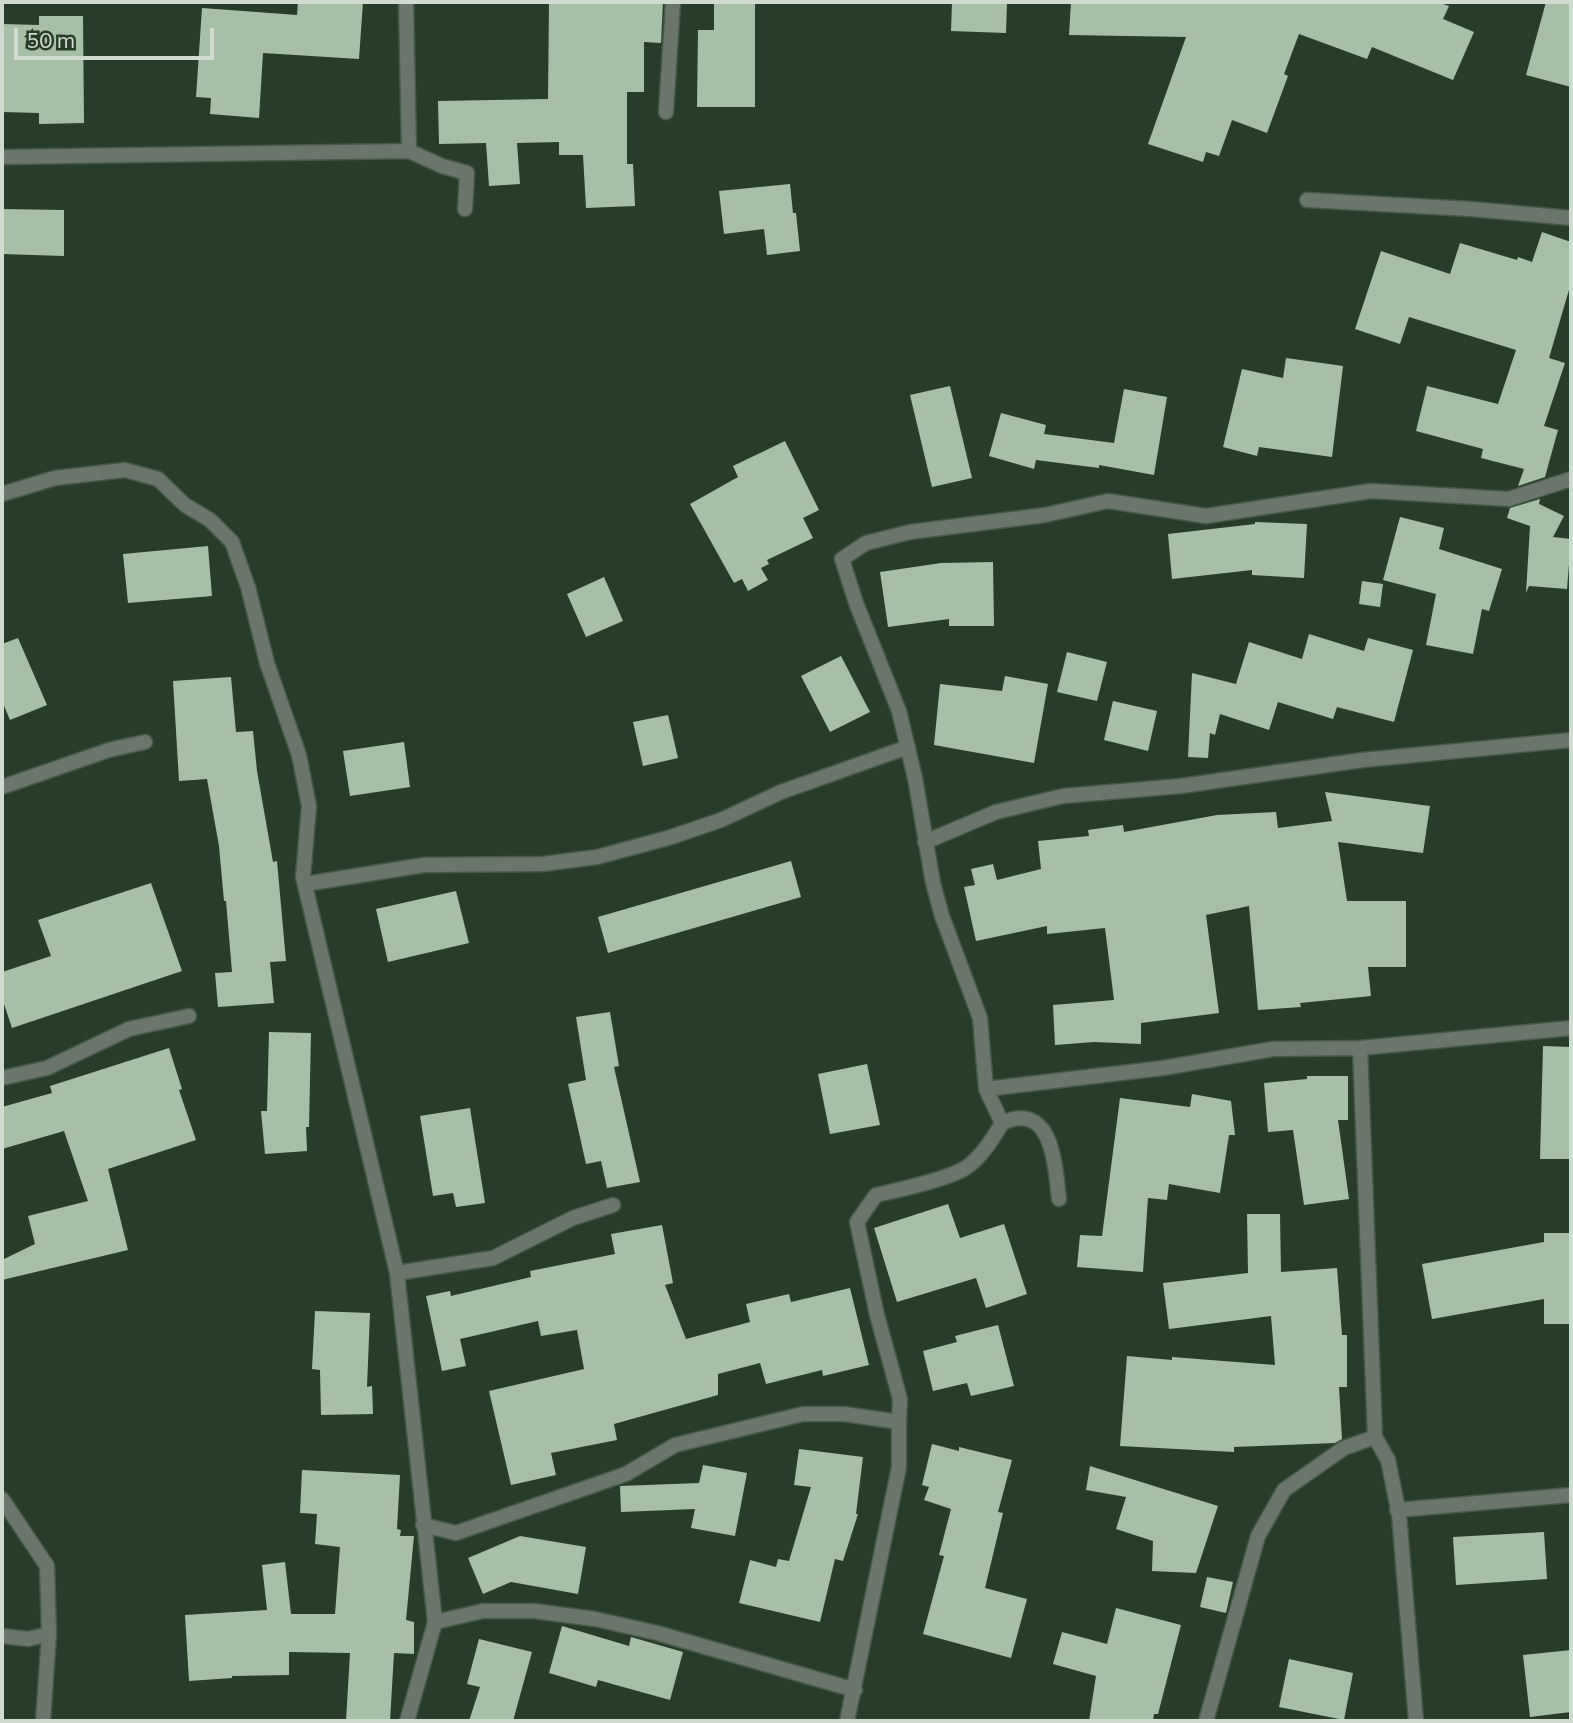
<!DOCTYPE html>
<html>
<head>
<meta charset="utf-8">
<style>
	body { margin:0 }
	#map { position:relative; width:1573px; height:1723px; overflow:hidden; background:#273d29; font-family:Commissioner,sans-serif }
	canvas { display:block }
	.frame { position:absolute; inset:0; border:4px solid #cedbce; pointer-events:none }
	.scale { position:absolute; left:14px; top:28px; width:200px; height:32px; box-sizing:border-box; border:4px solid #cedbce; border-top:0; padding-left:9px; font-size:21px; line-height:24px; white-space:nowrap; color:#cedbce; -webkit-text-stroke:5px #273d29; paint-order:stroke }
</style>
</head>
<body>
<div id="map">
<canvas width="1573" height="1723"></canvas>
<div class="frame"></div>
<div class="scale">50 m</div>
</div>
<script>
const ctx = document.querySelector('canvas').getContext('2d');
ctx.lineJoin = 'round';
function fillPath(path, color) {
  ctx.fillStyle = color;
  ctx.fill(path, 'evenodd');
}
function stroke(path, color, width, dash) {
  ctx.strokeStyle = color;
  ctx.lineWidth = width;
  ctx.lineCap = dash ? 'butt' : 'round';
  ctx.setLineDash(dash || []);
  ctx.stroke(path);
}
const building = new Path2D(`
	M298 2H363L359 59 263 53 259 118 210 114 211 98 196 97 202 8 297 15Z
	M549 2H663L661 43 644 42V92H627V164H633L635 206 586 208 583 155H559V142L517 143 520 184 489 186 486 143 439 144 438 101 548 99Z
	M714 2H755V107H697L698 30H714Z
	M952 2H1007L1006 33 951 31Z
	M1071 2H1437L1449 6 1443 19 1474 32 1453 80 1372 47 1367 59 1299 34 1284 74 1288 76 1267 133 1232 120 1219 156 1206 152 1203 162 1148 144 1186 37 1069 35Z
	M1546 2H1571V87L1526 75Z
	M39 16H83L84 123 39 124V113L2 112V24L39 25Z
	M790 184 793 213H796L800 251 767 255 764 229 724 234 719 191Z
	M2 209 64 210V256L2 254Z
	M1542 232 1571 242V283L1549 358 1565 363 1544 426 1558 430 1545 477 1518 486 1524 469 1481 458 1483 449 1416 431 1427 386 1498 404 1516 350 1409 317 1400 344 1355 329 1381 251 1450 274 1460 243 1517 260 1518 257 1532 262Z
	M1286 358 1343 366 1332 457 1259 447 1257 456 1223 447 1242 369 1283 378Z
	M950 386 972 478 932 487 910 395Z
	M1124 389 1167 397 1154 475 1099 465V468L1036 460 1034 469 989 456 1001 413 1046 425 1044 434 1114 443Z
	M785 441 819 510 803 518 813 538 767 560 769 564 761 568 768 580 748 591 742 579 734 583 690 504 738 477 733 466Z
	M1540 499 1539 504 1564 516 1553 537 1571 539 1567 589 1529 586 1526 593 1530 526 1507 518 1510 508Z
	M1400 517 1444 528 1439 549 1502 569 1489 611 1482 609 1473 654 1426 645 1436 594 1383 580Z
	M1255 522 1307 524 1304 578 1252 575V570L1172 579 1168 534 1255 524Z
	M208 546 212 596 128 603 123 554Z
	M993 562 994 626H949V619L888 627 880 572 941 563Z
	M604 577 623 621 586 637 567 594Z
	M1362 581 1383 584 1380 607 1359 604Z
	M1309 634 1364 651 1368 638 1413 650 1394 722 1337 707 1333 719 1278 702 1269 730 1220 714 1215 735 1210 733 1208 758 1188 757 1192 673 1236 684 1249 642 1302 659Z
	M18 638 47 705 10 720 2 701V644Z
	M1067 652 1107 662 1097 701 1057 692Z
	M841 656 870 712 830 732 801 676Z
	M1005 676 1048 684 1034 763 934 745 940 684 1002 691Z
	M231 677 236 732 253 731 257 771 273 862 277 861 286 961 270 962 274 1003 218 1007 215 973 232 972 226 901H224L219 846 207 779 179 781 173 681Z
	M1113 701 1157 711 1148 751 1104 740Z
	M668 715 678 758 643 766 633 722Z
	M404 742 410 787 350 796 343 751Z
	M1325 792 1430 806 1423 853 1338 842 1347 901H1406V967H1368L1371 996 1300 1003 1301 1007 1258 1010 1249 906 1206 915 1219 1013 1141 1023V1044L1094 1042 1055 1045 1053 1005 1114 1000 1105 928 1047 934V926L976 941 964 887 975 885 971 869 993 864 997 880 1041 869 1038 841 1089 836 1088 830 1123 825 1124 832 1217 815 1276 812 1278 828 1332 821Z
	M791 861 801 897 608 953 598 917Z
	M151 883 182 971 12 1028 2 998V972L51 956 38 920Z
	M456 891 469 943 388 962 376 909Z
	M610 1012 619 1066 614 1067 640 1182 607 1188 601 1161 586 1164 568 1084 586 1080 576 1017Z
	M269 1032 311 1033 309 1127H306L307 1151 265 1154 261 1111H267Z
	M1543 1046 1571 1047V1159H1540Z
	M169 1048 182 1089 179 1090 196 1140 108 1169 128 1250 2 1280V1260L35 1244 28 1216 88 1201 64 1131 2 1149V1107L52 1093 50 1086Z
	M867 1064 880 1125 830 1134 818 1074Z
	M1307 1076H1348V1120H1338L1349 1199 1304 1205 1293 1130 1268 1132 1264 1083 1307 1079Z
	M1192 1094 1231 1101 1235 1135H1229L1220 1193 1169 1184 1167 1200 1148 1198 1143 1272 1077 1267 1080 1235 1102 1236 1120 1098 1190 1107Z
	M470 1108 485 1203 456 1207 453 1193 433 1196 420 1116Z
	M948 1204 960 1238 1004 1224 1027 1294 986 1308 976 1278 897 1302 874 1228Z
	M1247 1214H1280L1281 1272 1337 1268 1342 1335H1347V1387H1339L1342 1439 1335 1443 1234 1447V1452L1120 1446 1127 1356 1172 1360V1357L1275 1365 1271 1316 1169 1329 1163 1283 1248 1273Z
	M662 1225 673 1283 665 1285 686 1339 750 1322 746 1304 789 1294 791 1302 850 1288 869 1365 823 1376 822 1370 766 1384 760 1363 718 1374V1395L614 1424 617 1440 551 1453 556 1475 511 1485 489 1391 584 1369 577 1330 541 1336 538 1321 460 1339 466 1366 442 1371 426 1296 450 1291 451 1296 531 1277 530 1271 615 1254 611 1234Z
	M1544 1233H1571V1324H1544V1299L1432 1319 1422 1264 1544 1242Z
	M315 1311 370 1313 367 1387 372 1386 373 1414 321 1415 320 1370 312 1369Z
	M998 1325 1014 1386 971 1396 967 1383 933 1391 923 1351 957 1342 955 1336Z
	M932 1444 959 1451V1447L1012 1460 998 1512 1003 1513 985 1588 1027 1599 1011 1658 923 1634 944 1556 939 1555 951 1509 924 1500 929 1487 922 1485Z
	M799 1449 863 1457 856 1514H858L843 1561 835 1559 820 1622 739 1603 750 1560 776 1567 778 1559 789 1561 811 1487 794 1485Z
	M703 1465 747 1473 735 1536 691 1528 695 1509 621 1512 620 1486 699 1483Z
	M1090 1466 1218 1506 1196 1573 1152 1571 1153 1541 1116 1529 1126 1497 1086 1490Z
	M302 1470 400 1475 397 1529 401 1530 400 1536H414L406 1620 414 1622V1654L394 1653 390 1721H346L350 1653 289 1652V1675L232 1676V1678L189 1681 185 1615 267 1610 262 1565 285 1562 291 1614H335L340 1547 315 1544 317 1514 300 1513Z
	M1544 1532 1547 1579 1456 1585 1453 1537Z
	M520 1536 586 1547 578 1594 511 1582 483 1594 468 1558Z
	M1207 1577 1233 1582 1226 1613 1200 1607Z
	M1116 1608 1181 1625 1158 1714H1154L1153 1721H1089L1096 1676 1053 1664 1062 1632 1107 1644Z
	M562 1626 629 1646 631 1637 683 1652 670 1700 598 1680 596 1687 549 1673Z
	M479 1639 532 1652 513 1721H469L480 1687 467 1684Z
	M1571 1650V1712L1530 1717 1523 1655Z
	M1289 1659 1353 1673 1344 1720 1279 1707Z`);
const minor = new Path2D(`
	M666 112 673 2
	M409 151 442 166 467 173 465 209
	M2 157 409 151 406 2
	M1307 200 1471 209 1571 218
	M2 494 55 478 125 470 158 479 185 505 210 520 232 542 248 587 267 663 299 755 309 806 303 877 397 1273 435 1622 407 1721
	M2 787 109 750 145 742
	M925 842 996 812 1063 796 1181 786 1363 760 1571 740
	M305 884 424 865 543 864 597 857 668 838 721 820 781 792 908 747
	M1360 1048 1375 1437 1388 1460 1399 1514 1416 1721
	M2 1078 47 1068 129 1029 189 1016
	M986 1089 1163 1068 1273 1049 1360 1048 1571 1028
	M1002 1123C1053 1100 1055 1166 1059 1199
	M397 1273 493 1258 573 1218 613 1205
	M899 1422 900 1399 877 1315 857 1222 876 1195C898 1190 950 1179 967 1167 982 1156 993 1139 1002 1123L986 1089 980 1018 942 916 933 883 915 778 899 711 856 603 842 559 866 543 910 532 1045 515 1108 501 1206 516 1371 491 1509 499 1571 479
	M2 1499 47 1566 49 1634 43 1721
	M1397 1510 1571 1495
	M423 1525 456 1533 626 1474 675 1445 803 1414H844L899 1422V1467L847 1721
	M435 1622 483 1611H534L595 1619 657 1633 855 1690
	M2 1636 28 1639 49 1634
	M1206 1721 1258 1536 1284 1490 1344 1448 1375 1437`);
fillPath(building, '#a6c0a7');
stroke(minor, '#455947', 17);
stroke(minor, '#6a756b', 14);
</script>
</body>
</html>
